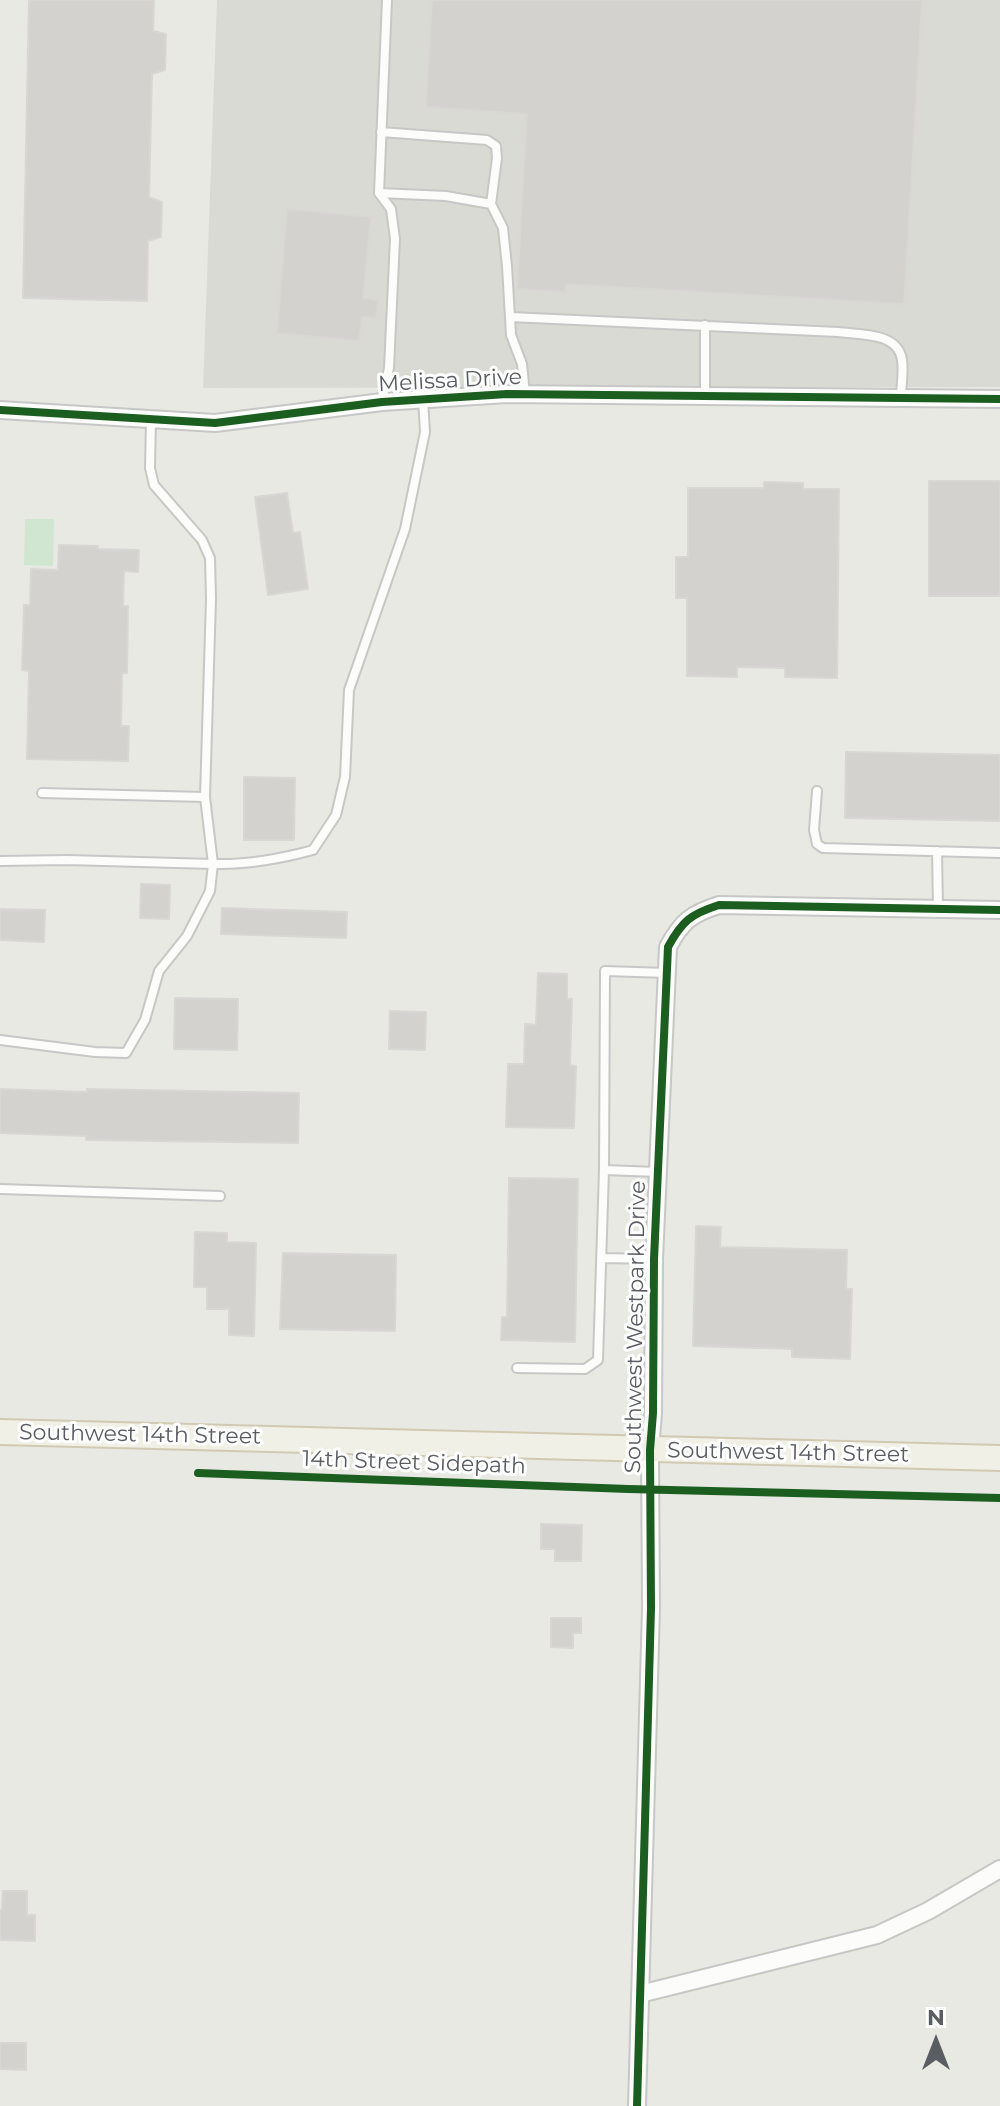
<!DOCTYPE html>
<html>
<head>
<meta charset="utf-8">
<style>
	body { margin:0 }
	#map { position:relative; width:1000px; height:2106px; overflow:hidden; background:#e9e9e4; font-family:Montserrat,sans-serif }
	canvas { display:block }
	.north { position:absolute; left:896px; top:2002px; width:80px; height:80px; -webkit-text-stroke:6px #fff; paint-order:stroke; rotate:0deg; font-size:22px; font-weight:700; line-height:32px; text-align:center; color:#5a5d61 }
	.north::after { content:''; display:block; margin:auto; width:28px; height:36px; background:#5a5d61; clip-path:polygon(50% 0,100% 100%,50% 72%,0 100%) }
</style>
</head>
<body>
<div id="map">
<canvas width="1000" height="2106"></canvas>
<div class="north">N</div>
</div>
<script>
const ctx = document.querySelector('canvas').getContext('2d');
ctx.lineJoin = 'round';
function fillPath(path, color) {
  ctx.fillStyle = color;
  ctx.fill(path, 'evenodd');
}
function stroke(path, color, width, dash) {
  ctx.strokeStyle = color;
  ctx.lineWidth = width;
  ctx.lineCap = dash ? 'butt' : 'round';
  ctx.setLineDash(dash || []);
  ctx.stroke(path);
}
function drawText(font, color, halo, rows, align = 'center') {
  ctx.font = font + ' Montserrat,sans-serif';
  ctx.lineWidth = 6;
  ctx.setLineDash([]);
  ctx.textBaseline = 'middle';
  ctx.strokeStyle = halo;
  ctx.fillStyle = color;
  for (const [text, x, y, turn = 0] of rows) {
    ctx.save();
    ctx.translate(x, y);
    ctx.rotate((+turn || 0) * Math.PI / 180);
    ctx.textAlign = isNaN(turn) ? turn : align;
    if (halo) ctx.strokeText(text, 0, 0);
    ctx.fillText(text, 0, 0);
    ctx.restore();
  }
}
const industrial = new Path2D(`
	M217 0H1000V387L203 388Z`);
const green = new Path2D(`
	M25 519H54L53 566 24 565Z`);
const building = new Path2D(`
	M29 0H154L153 31 166 34 165 70 152 74 149 197 162 202 161 237 148 241 147 301 23 298Z
	M432 0H922L904 304 566 284 565 292 517 289 527 114 426 107Z
	M287 209 371 217 363 298 378 300 376 318 362 317 359 341 277 333Z
	M929 481H1000V596H929Z
	M764 482 803 483V489H839L837 678 785 677V668L737 667V677L687 676V598H676V557H688V488H764Z
	M287 493 293 533 300 532 308 589 268 595 255 497Z
	M59 545 98 546V549L139 550 138 572 124 571 123 606H128L127 673H122L121 726H129L128 761 27 759 29 671 22 670 24 605H30L31 569 58 570Z
	M846 752 1000 755V821L845 818Z
	M244 777 295 778 294 840H244Z
	M141 884 170 885 169 919 140 918Z
	M222 908 347 912 346 938 221 934Z
	M0 909 45 910 44 942 0 940Z
	M538 973 567 974V999H572L570 1065 576 1066 574 1128 506 1127 508 1064H524L525 1024 536 1025Z
	M175 998 238 999 237 1050 174 1049Z
	M390 1011 426 1012 425 1050 389 1049Z
	M0 1089 87 1092V1089L299 1093 298 1143 86 1140V1136L0 1133Z
	M509 1178 578 1179 575 1342 501 1340 502 1317H507Z
	M696 1226 721 1227 720 1247 847 1250 846 1289H852L850 1359 792 1357V1349L693 1346Z
	M195 1232 227 1233V1242L256 1243 254 1336 229 1335V1309H207V1287H194Z
	M283 1253 396 1255 395 1331 280 1329Z
	M541 1524 582 1525 581 1561H555V1549H541Z
	M551 1618H581V1633H573V1648L551 1647Z
	M3 1891H27V1915H35V1941L0 1940V1910H2Z
	M0 2043H26V2070L0 2069Z`);
const lane = new Path2D(`
	M381 132 487 140 496 146 497 158 491 204
	M379 193 446 196 491 204 503 228 507 266 511 335 522 364 525 394
	M510 317 838 332C860 335 898 332 902 360 904 372 901 386 901 398
	M705 325V396
	M382 401 389 368 395 239 391 209 379 193 387 0
	M817 791 814 830 817 844 823 848 1000 853
	M42 793 205 797 211 599 210 558 202 540 154 485 150 468 151 420
	M205 797 213 864C247 865 280 859 313 850L336 815 345 777 349 690 405 529 425 432 423 399
	M937 851 938 909
	M0 861 67 860 213 864 210 891 187 936 159 971 145 1020 126 1053 95 1052 0 1040
	M604 1170 605 971 667 973
	M0 1189 220 1196
	M601 1258 654 1259
	M517 1368 585 1369 598 1360 604 1170 658 1172`);
const street = new Path2D(`
	M0 410 215 423 382 402 507 394 1000 399
	M640 1994 877 1935 928 1911 1000 1869
	M637 2106 651 1608 650 1450 653 1413 654 1259 668 947C682 921 691 914 719 905L1000 910`);
const primary = new Path2D(`
	M0 1432 1000 1458`);
const cycleway = new Path2D(`
	M0 410 215 423 382 402 507 394 1000 399
	M198 1473 628 1489 1000 1498
	M637 2106 651 1608 650 1450 653 1413 654 1259 668 947C682 921 691 914 719 905L1000 910`);
const streetNames = [
	["Melissa Drive",450,381,-3],
	["Southwest Westpark Drive",636,1327,-89],
	["Southwest 14th Street",140,1435,1],
	["Southwest 14th Street",788,1453,1],
	["14th Street Sidepath",414,1463,2]
];
fillPath(industrial, '#dadad5');
fillPath(green, '#d1e6d0');
fillPath(building, '#d3d2cf');
stroke(building, '#d8d7d3', 2);
stroke(lane, '#c6c7c6', 12);
stroke(street, '#c6c7c6', 20);
stroke(primary, '#d0cab2', 28);
stroke(lane, '#fcfcfb', 8);
stroke(street, '#fcfcfb', 16);
stroke(primary, '#f1f0e7', 24);
stroke(cycleway, '#1b5e20', 8);
drawText('22px', '#5a5d61', '#fff', streetNames);
</script>
</body>
</html>
